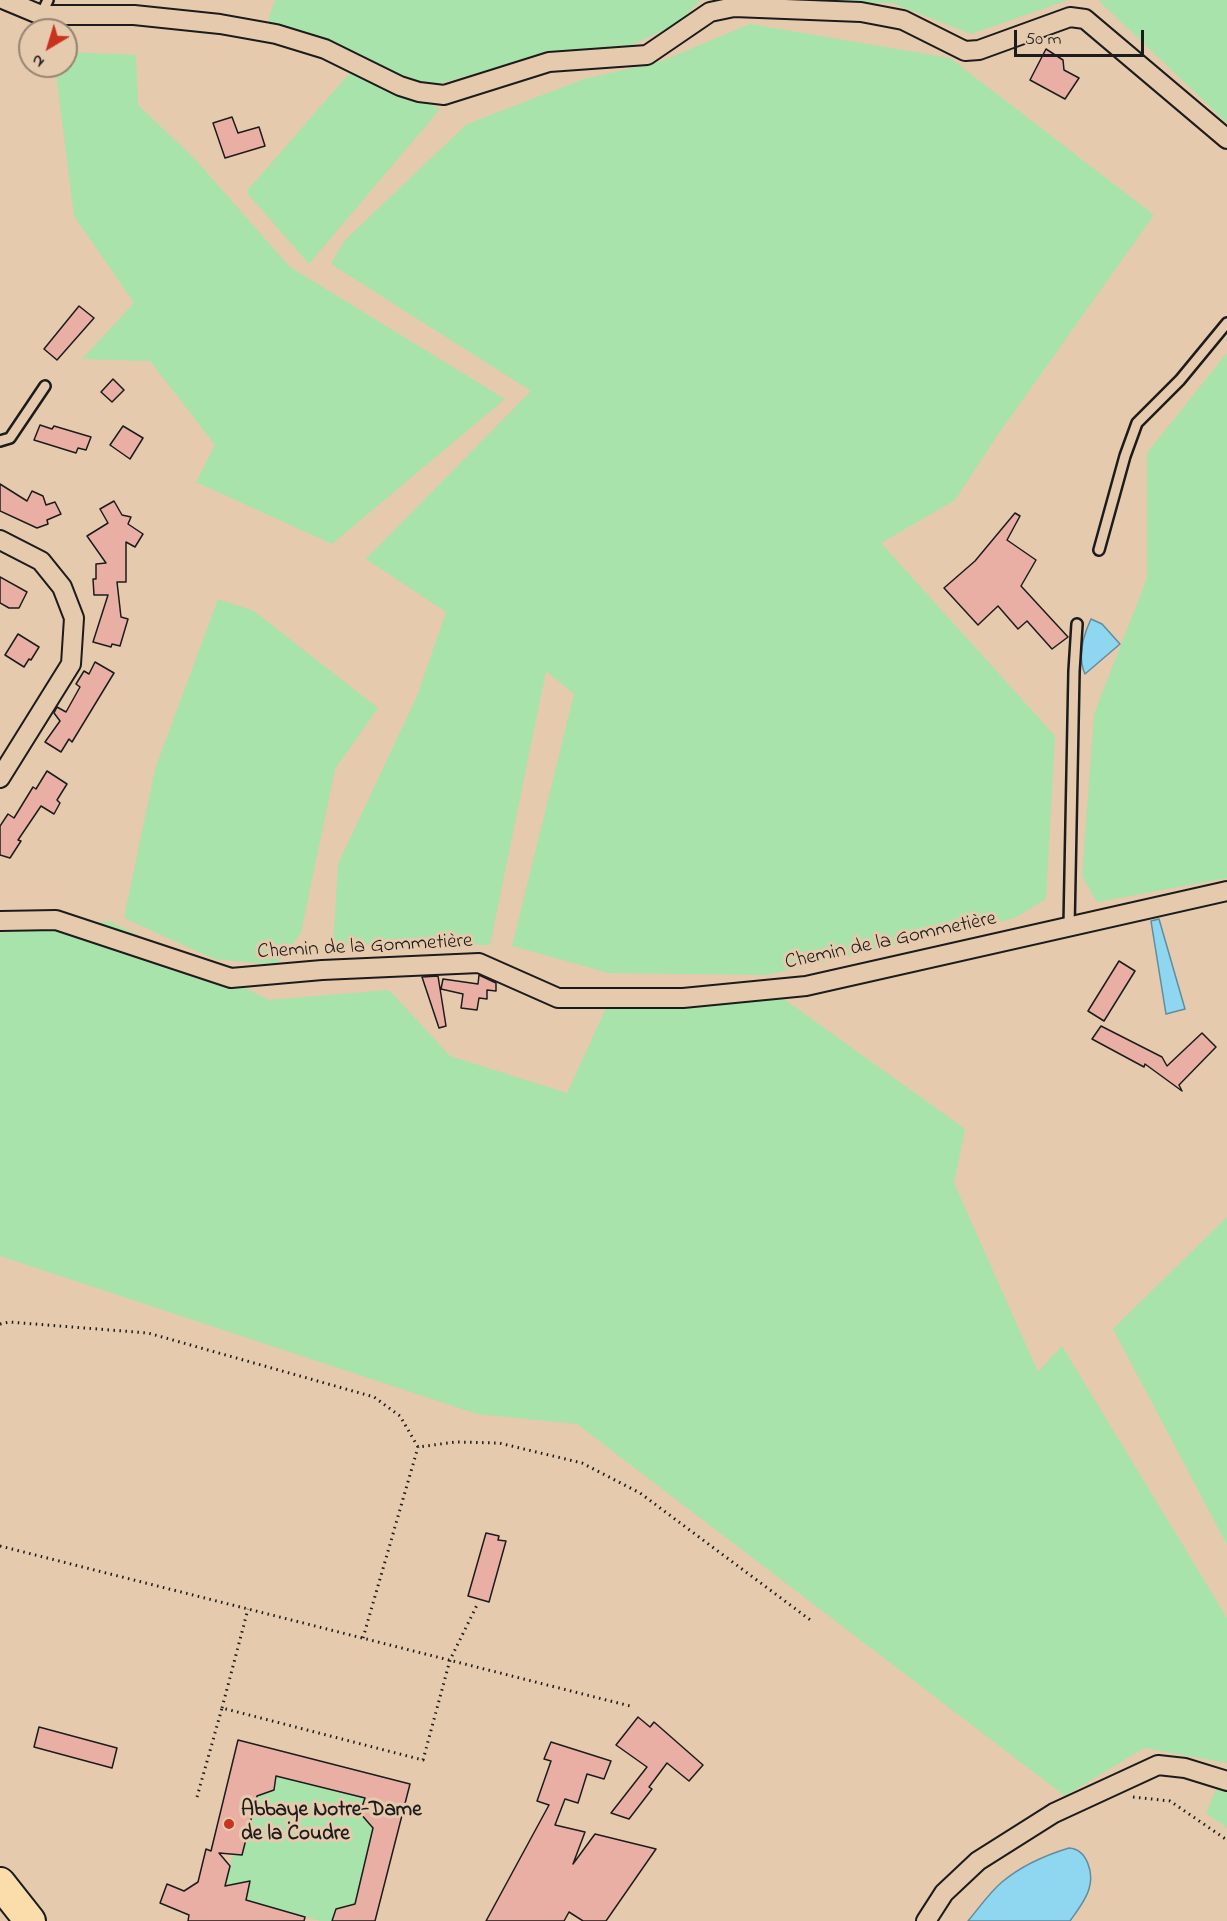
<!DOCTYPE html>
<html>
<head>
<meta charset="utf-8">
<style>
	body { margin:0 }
	#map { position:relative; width:1227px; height:1921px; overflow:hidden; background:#e6caad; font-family:"Indie Flower",sans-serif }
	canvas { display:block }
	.north { position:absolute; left:18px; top:18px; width:60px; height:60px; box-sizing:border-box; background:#e6caad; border:2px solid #958473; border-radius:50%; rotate:218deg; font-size:16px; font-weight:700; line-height:24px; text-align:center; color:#1c1c1c }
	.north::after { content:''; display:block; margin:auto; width:21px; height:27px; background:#c8321e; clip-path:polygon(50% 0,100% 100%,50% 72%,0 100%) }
	.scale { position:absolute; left:1014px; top:30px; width:130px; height:27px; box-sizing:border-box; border:3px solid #1c1c1c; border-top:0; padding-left:8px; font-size:18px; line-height:21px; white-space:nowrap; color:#1c1c1c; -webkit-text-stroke:4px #e6caad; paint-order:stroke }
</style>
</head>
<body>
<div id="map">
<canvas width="1227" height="1921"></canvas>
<div class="north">N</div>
<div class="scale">50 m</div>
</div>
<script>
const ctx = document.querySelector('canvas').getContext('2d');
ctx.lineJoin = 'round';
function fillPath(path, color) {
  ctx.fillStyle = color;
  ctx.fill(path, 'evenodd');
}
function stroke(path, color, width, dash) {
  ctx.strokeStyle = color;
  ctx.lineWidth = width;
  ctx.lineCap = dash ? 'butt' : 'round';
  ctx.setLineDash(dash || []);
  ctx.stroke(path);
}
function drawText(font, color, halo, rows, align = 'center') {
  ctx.font = font + ' "Indie Flower",sans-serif';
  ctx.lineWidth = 6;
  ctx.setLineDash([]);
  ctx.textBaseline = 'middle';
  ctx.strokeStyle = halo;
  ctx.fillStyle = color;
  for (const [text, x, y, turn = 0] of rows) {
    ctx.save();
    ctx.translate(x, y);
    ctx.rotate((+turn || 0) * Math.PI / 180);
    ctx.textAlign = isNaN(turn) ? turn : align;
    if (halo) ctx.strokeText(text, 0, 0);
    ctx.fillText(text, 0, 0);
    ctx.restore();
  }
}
const green = new Path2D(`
	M275 0H701L675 25 619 51H554L428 87 359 63 267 24Z
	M772 0H1068L971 34 892 3 775 1Z
	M1098 0H1227V123Z
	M750 24 950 58 1154 215 999 433 955 500 881 543 1055 736 1046 899 1015 918 766 975 609 973 512 946 574 694 546 671 490 945H333L338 864 417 696 446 612 366 559 531 391 331 264 344 241 467 124 584 79 662 61Z
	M66 52 136 55 138 105 193 157 290 267 505 399 332 544 196 482 215 445 150 361 82 359 134 303 74 216 55 66H66Z
	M354 68 440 109 309 264 246 192Z
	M1227 353V878L1097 902 1082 876 1094 714 1147 578V453Z
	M218 599 254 611 378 708 335 769 301 933 276 965 214 959 124 918 155 769Z
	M109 921 269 1000 389 990 450 1056 567 1093 606 1008 781 997 965 1129 954 1183 1038 1372 1062 1346 1227 1618V1763L1144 1748 1065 1796 577 1424 477 1414 0 1256V933Z
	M1227 1217V1545L1113 1329Z
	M263 1772 380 1802 351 1921H321L223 1894 233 1854 242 1855Z
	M1216 1789 1227 1791V1828L1206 1813Z`);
const water = new Path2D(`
	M1091 619 1102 624 1120 644 1085 674C1077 656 1083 636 1091 619Z
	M1159 919 1185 1009 1166 1014 1151 921Z
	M1069 1848C1087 1849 1094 1873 1089 1889 1086 1900 1077 1911 1070 1921H968C979 1908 989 1893 1002 1882 1021 1866 1046 1855 1069 1848Z`);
const building = new Path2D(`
	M1046 49 1063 60 1064 70 1079 78 1065 99 1030 80Z
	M232 117 238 133 259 127 265 146 225 158 213 123Z
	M79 306 94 318 57 360 44 349Z
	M113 379 124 390 112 402 101 392Z
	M40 425 52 429 54 426 91 437 86 450 78 448 76 453 34 440Z
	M123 426 143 438 130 459 110 445Z
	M0 484 27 501 32 491 43 496 46 505 55 502 61 514 47 520 48 524 37 528 0 511Z
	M114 501 122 515 131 517 128 524 143 534 135 547 126 542V582H117L121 617 128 619 120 646 112 644 111 647 93 642 108 595H94L93 579H96V564L106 563 87 536 108 523 100 509Z
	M1015 513 1020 516 1007 540 1036 560 1021 586 1068 637 1052 649 1027 621 1018 629 998 606 978 625 944 588 975 561Z
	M0 577 27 592 19 608H9L0 603Z
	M18 634 39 647 31 660 29 659 24 667 5 655Z
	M95 662 114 673 72 742 69 739 61 752 45 742 60 721 54 713 57 707 66 712 80 687 76 684 84 671 89 674Z
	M47 771 67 784 57 800 60 803 54 814 41 806 18 840 21 841 10 858 0 855V826L8 814 14 818 33 787 36 789Z
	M1119 961 1135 971 1104 1021 1088 1011Z
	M479 975 496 983V991L487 990V999L479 998 477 1010 461 1008 463 994 441 989 443 979 478 984Z
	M438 976 446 1026 439 1028 422 977Z
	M1101 1026 1162 1057 1167 1066 1202 1033 1216 1047 1179 1085 1182 1091 1145 1064 1144 1067 1092 1039Z
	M486 1533 499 1536 498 1540 506 1541 489 1602 468 1596Z
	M638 1717 650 1727 654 1722 703 1765 689 1781 667 1763 649 1787 652 1789 629 1819 611 1813 647 1767 616 1745Z
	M39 1727 117 1748 112 1768 34 1747Z
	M238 1740 410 1784 375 1921H332L336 1909 355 1904 373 1828 360 1813 365 1798 276 1776 274 1790 257 1796 242 1855 219 1853 230 1866 225 1886 250 1881 246 1900 305 1917 304 1921H188L189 1915 160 1903 167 1884 184 1891 198 1882 206 1849 211 1851Z
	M551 1742 611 1761 604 1779 587 1774 578 1803 565 1799 555 1825 585 1832 573 1864 595 1834 656 1849 606 1921H583L569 1912 564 1921H486L549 1805 537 1801 551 1761 544 1759Z`);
const path = new Path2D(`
	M0 1324 9 1322 148 1333 374 1397 400 1416 418 1447 456 1442 499 1443 582 1463 640 1493 813 1622
	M0 1546 630 1706
	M363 1638 418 1447
	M222 1708 248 1609
	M197 1797 222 1708 423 1760 450 1660 477 1605
	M1133 1797 1170 1801 1227 1840`);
const lane = new Path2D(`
	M41 15 48 0
	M0 441 10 438 45 386
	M1099 550 1125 456 1137 423 1180 380 1227 323
	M1069 927 1074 671 1077 624`);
const street = new Path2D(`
	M5 0 41 15H134L220 24 276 34 325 49 400 86 419 92 444 95 549 62 647 55 710 12 734 7 861 12 903 20 965 51 979 50 1070 17 1085 19 1227 139
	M0 540 41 561 62 587 74 618 71 664 0 778
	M0 921 56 920 231 978 322 970 479 963 558 998H683L806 986 1227 891
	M926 1921 944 1893 978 1861 1054 1813 1158 1765 1185 1768 1227 1781`);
const primary = new Path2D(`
	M0 1883 30 1921`);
const markers = [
	[229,1824,6,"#c8321e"]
];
const streetNames = [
	["Chemin de la Gommetière",891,942,-12],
	["Chemin de la Gommetière",365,948,-3]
];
const poiNames = [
	["Abbaye Notre-Dame",241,1812],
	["de la Coudre",241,1836]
];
fillPath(green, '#a7e3aa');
fillPath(water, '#8fd6f1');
stroke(water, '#618c9c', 1.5);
fillPath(building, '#e9afa5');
stroke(building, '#1c1c1c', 1.5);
stroke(lane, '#1c1c1c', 14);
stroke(street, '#1c1c1c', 22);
stroke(primary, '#1c1c1c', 34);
stroke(path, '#1c1c1c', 3, [1.5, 4.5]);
stroke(lane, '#e6caad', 9);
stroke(street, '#e6caad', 18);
stroke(primary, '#fbddab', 30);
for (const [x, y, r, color] of markers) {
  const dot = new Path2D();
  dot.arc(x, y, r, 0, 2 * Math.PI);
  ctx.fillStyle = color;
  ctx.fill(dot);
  stroke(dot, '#e6caad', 2);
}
drawText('21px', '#1c1c1c', '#e6caad', streetNames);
drawText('bold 21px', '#1c1c1c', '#e6caad', poiNames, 'left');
</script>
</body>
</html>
